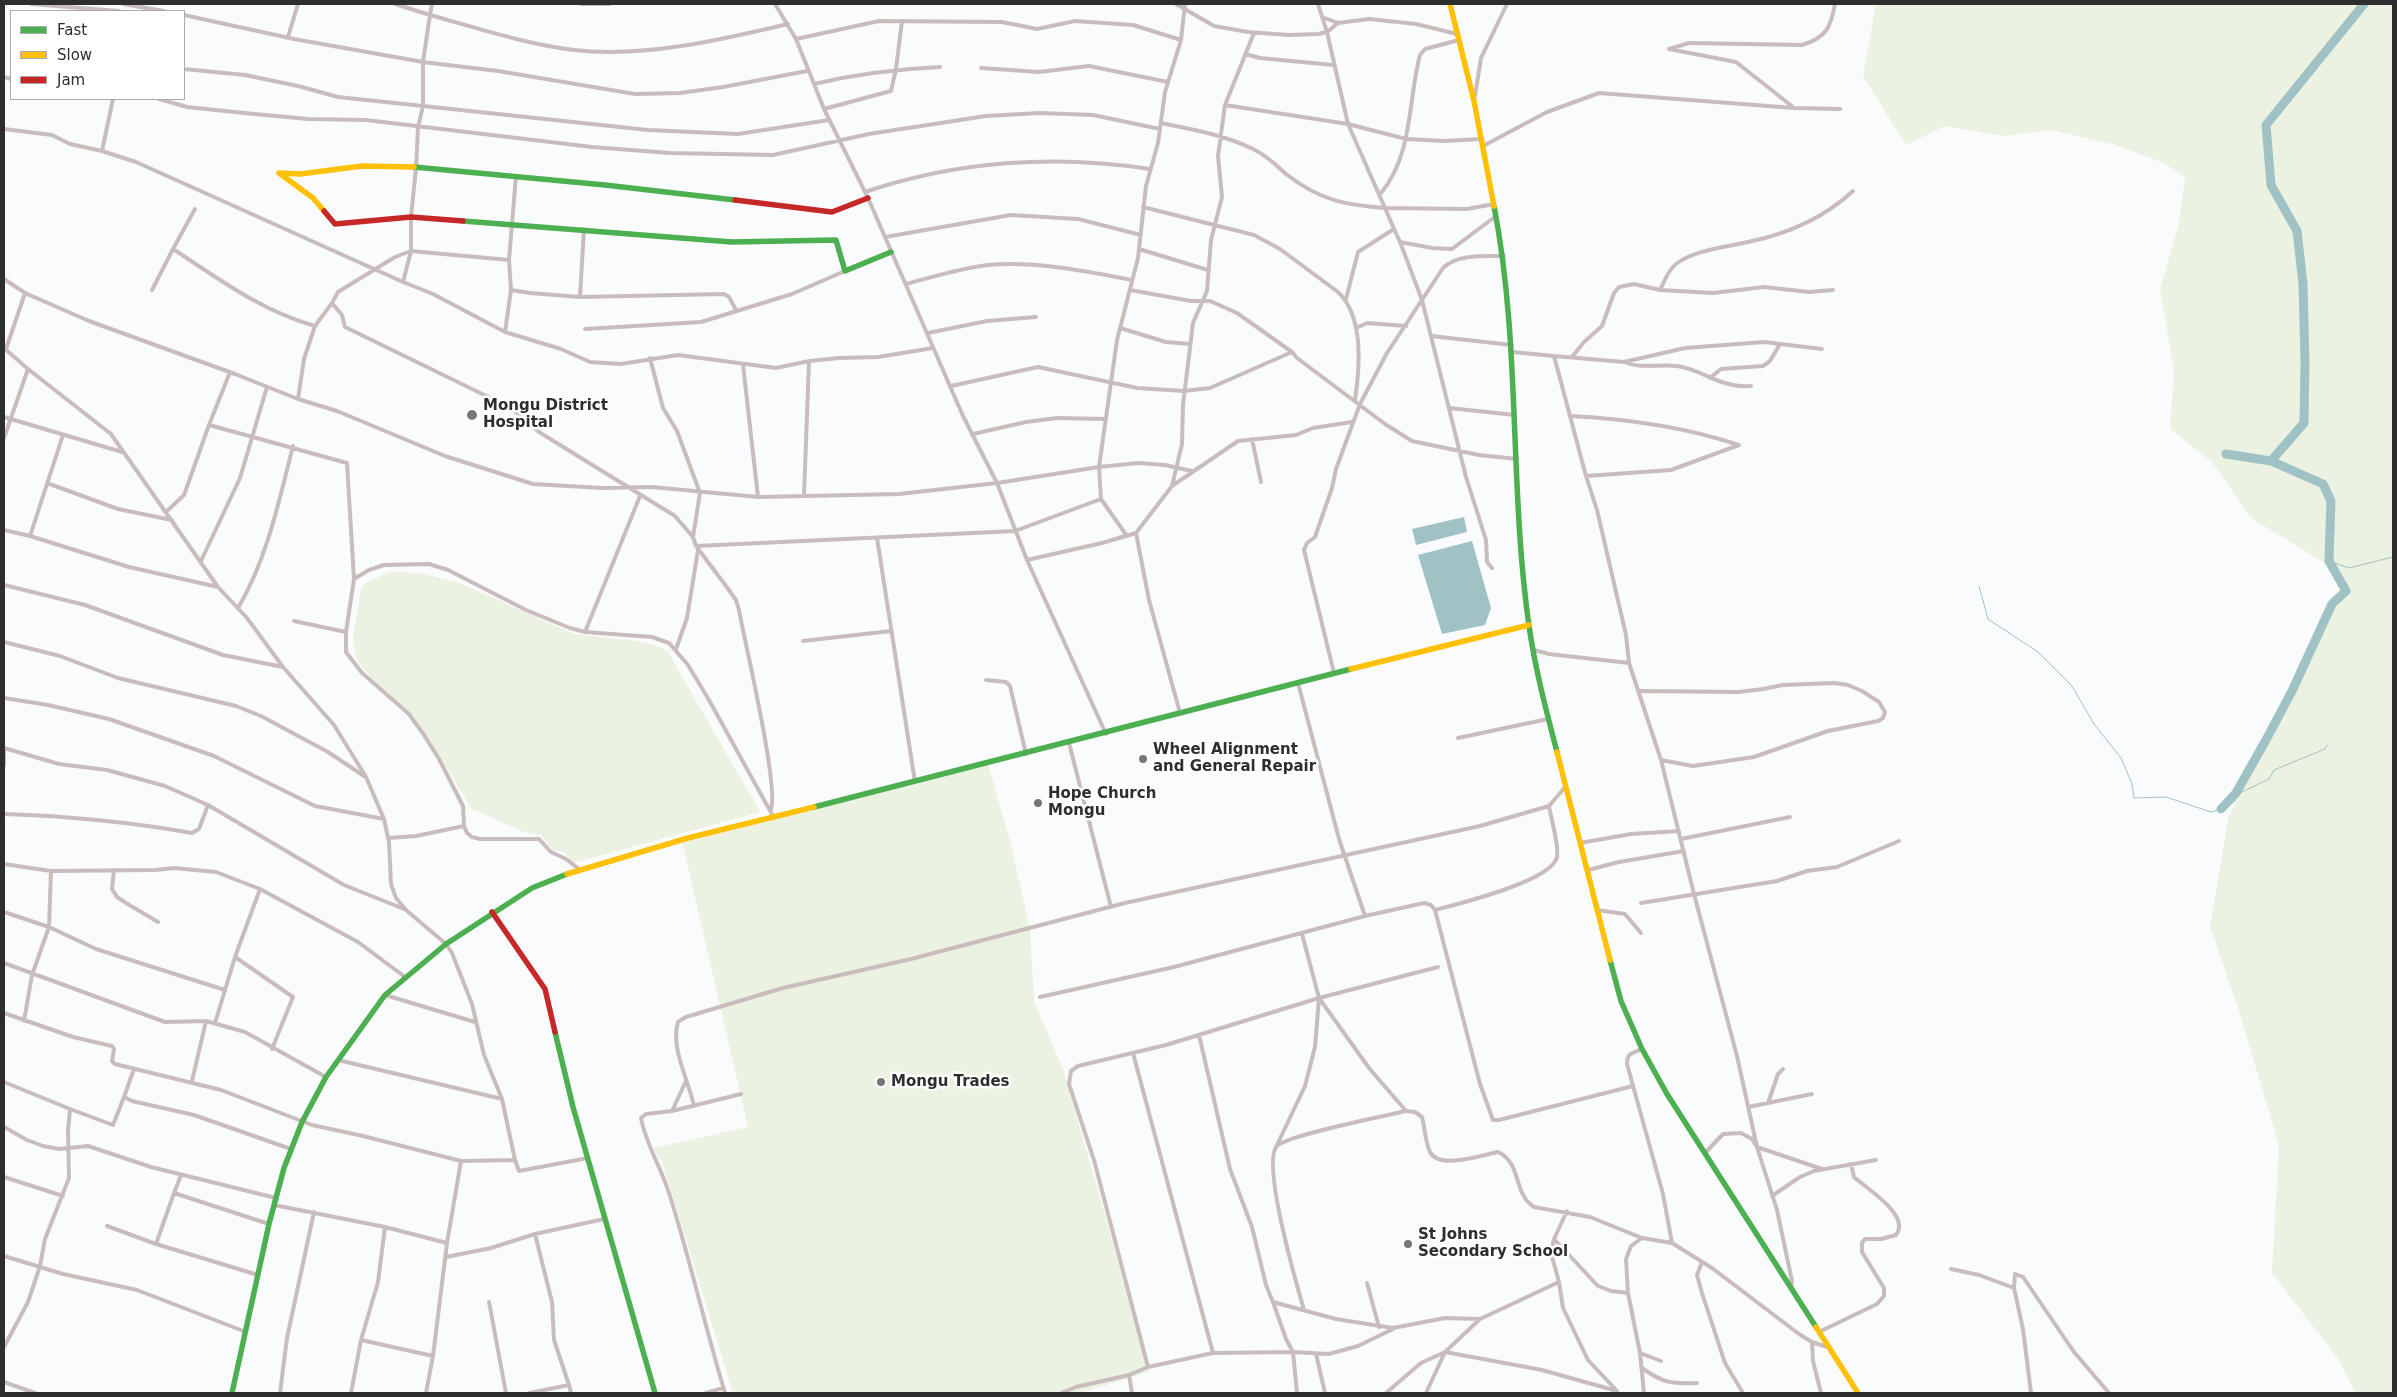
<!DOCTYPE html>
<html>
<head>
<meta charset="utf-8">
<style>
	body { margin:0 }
	#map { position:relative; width:2397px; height:1397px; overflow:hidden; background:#fafbfd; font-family:"DejaVu Sans",sans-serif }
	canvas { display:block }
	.frame { position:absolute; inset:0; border:5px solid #2e2e2f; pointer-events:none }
	.legend { position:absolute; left:10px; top:10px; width:175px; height:90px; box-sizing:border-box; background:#fff; border:1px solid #ababac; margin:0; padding:6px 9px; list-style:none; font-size:15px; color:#2e2e2f }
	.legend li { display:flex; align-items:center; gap:10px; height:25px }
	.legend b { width:25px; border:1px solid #ababac }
</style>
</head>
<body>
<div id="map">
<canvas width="2397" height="1397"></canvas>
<div class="frame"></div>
<ul class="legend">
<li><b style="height:6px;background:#4caf50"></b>Fast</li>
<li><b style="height:6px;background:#ffc107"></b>Slow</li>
<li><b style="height:6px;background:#c62828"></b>Jam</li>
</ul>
</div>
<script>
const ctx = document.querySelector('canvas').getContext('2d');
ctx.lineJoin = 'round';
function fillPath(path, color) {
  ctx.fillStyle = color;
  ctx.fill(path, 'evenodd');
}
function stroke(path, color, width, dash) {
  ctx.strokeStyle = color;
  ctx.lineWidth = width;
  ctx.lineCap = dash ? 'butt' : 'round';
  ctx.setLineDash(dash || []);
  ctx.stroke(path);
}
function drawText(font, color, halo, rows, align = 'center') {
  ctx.font = font + ' "DejaVu Sans",sans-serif';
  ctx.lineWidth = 5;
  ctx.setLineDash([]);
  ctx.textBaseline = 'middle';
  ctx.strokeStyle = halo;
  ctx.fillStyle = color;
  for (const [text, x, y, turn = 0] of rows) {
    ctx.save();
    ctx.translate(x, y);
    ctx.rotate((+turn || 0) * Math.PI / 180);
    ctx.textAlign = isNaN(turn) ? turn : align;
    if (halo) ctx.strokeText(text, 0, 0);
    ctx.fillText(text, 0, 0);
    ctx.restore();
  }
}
const green = new Path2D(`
	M1876 4H2393V1393H2355L2339 1360 2272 1273 2279 1146 2239 1011 2210 926 2229 815 2305 673 2347 581 2320 560 2251 518 2212 462 2170 429 2174 371 2160 289 2179 223 2185 177 2164 163 2115 145 2052 130 2004 136 1945 126 1906 145 1863 76Z
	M389 572 419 573 460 583 574 634 644 642 660 647 668 652 760 812 573 863 564 852 553 850 541 835 521 831 472 809 413 715 377 685 356 659 353 638 361 589 366 583Z
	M988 764 1011 845 1030 929 1034 1001 1063 1069 1150 1371 1081 1393H733L662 1161 653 1148 748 1127 682 841Z`);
const water = new Path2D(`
	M1464 517 1467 532 1416 545 1412 529Z
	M1472 541 1491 608 1485 625 1442 634 1418 555Z`);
const stream = new Path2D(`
	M2329 561 2349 568 2393 557
	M1979 586 1988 619 2038 652 2072 686 2094 724 2121 758 2132 784 2134 798 2166 797 2211 812 2221 809 2234 802 2240 793 2269 779 2274 770 2325 749 2327 745`);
const river = new Path2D(`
	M2271 461 2304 423 2305 362 2303 284 2297 231 2271 185 2266 125 2364 4
	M2221 809 2236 793 2267 738 2292 691 2332 604 2346 591 2329 561 2331 501 2323 484 2271 461 2226 454`);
const street = new Path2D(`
	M31 4 119 11
	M123 4 164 11
	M395 4 430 15 432 4
	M581 4H610
	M775 4 796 39 824 109 868 198 963 416 997 483 1027 560 1106 734
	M1176 4 1214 26 1248 32 1289 35 1318 34 1327 32 1338 23 1369 19 1416 24 1457 34
	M1318 4 1327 32 1348 124 1385 208 1467 209 1494 204
	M184 15 294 39 423 62 430 15C477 28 525 44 574 50 644 58 720 40 788 24
	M1322 17 1338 23
	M288 37 298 4
	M796 39 879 21 1002 22 1037 29 1075 21 1133 25 1181 40
	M1245 54 1260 58 1333 65
	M981 68 1039 72 1089 66 1168 82
	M184 69 245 75 298 86 338 97 423 106 418 127 416 168 411 217V251L403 282 433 294 505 332 561 349 590 362 621 364 678 355 776 368 809 361 839 358 878 357 933 348
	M807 71 723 87 680 93 635 94 498 71 423 62V106L648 130 738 134 829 120
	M4 77 11 79
	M814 84C856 74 897 69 940 67
	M1475 96 1481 58 1507 4
	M159 99 187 107 244 113 308 119 366 120 592 147 670 153 773 155 869 134 986 116 1040 113 1093 115 1160 129
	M1225 105 1348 124 1406 139 1444 141 1481 139
	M1793 107 1736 62 1669 49 1689 43 1802 45C1826 38 1831 27 1835 4
	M824 109 891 91 896 69 902 21
	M1161 123C1191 129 1225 135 1253 149 1266 155 1276 165 1286 174 1319 200 1345 205 1385 208L1394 229 1358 252 1346 299
	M4 129 52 135 70 144 102 151 136 162 403 282
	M1483 146 1547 112 1599 93 1794 108 1840 109
	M102 151 113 99
	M865 192C956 161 1055 154 1150 169
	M1381 193C1413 155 1408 100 1420 55L1425 49 1459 40
	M1143 207 1254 235 1280 249 1338 292C1364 317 1360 366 1355 400
	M1394 229 1400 242
	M885 237 1011 215 1078 219 1141 235
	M173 249 195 209
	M1139 249 1208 270
	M509 260 411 251 395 257 338 292 332 303 342 315 345 327 511 408 539 432 675 516 693 537 696 546 726 586 736 600 739 610C745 643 779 786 771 809
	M4 279 25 293 89 321 235 374 298 399 337 411 445 456 533 484 602 488 652 487 758 497 899 494 997 483 1099 467 1138 463 1165 465 1192 471
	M906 284C933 277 961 268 988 265 1036 261 1085 271 1132 280
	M152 290 173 249C219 279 263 312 315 326
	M511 290 509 260 516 176
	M1130 290 1191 301H1210L1237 313 1292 352 1297 358 1385 424 1412 441 1479 455 1517 459
	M1660 290 1713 293 1764 287 1809 292 1833 290
	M580 297 584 229
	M1120 328 1166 342 1190 344
	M1356 328 1367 323 1406 326
	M585 329 701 322 792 294 845 271
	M505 332 511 290 530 293 580 297 724 294 729 297 736 310
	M928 333 987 321 1036 317
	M1431 336 1512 345
	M4 348 28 369 111 434 218 587 247 618 283 667 334 725 366 777 384 819 389 842 391 884 396 898 406 910 446 944 452 953 472 1004 484 1055 502 1099
	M4 349H6L25 293
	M1512 352 1554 356 1586 476 1597 510 1626 635 1629 663 1661 760 1694 894 1737 1056 1757 1147 1777 1210 1792 1281 1791 1287
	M1554 356 1624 362 1685 348 1764 342 1822 349
	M1572 357 1584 342 1602 326 1614 293 1619 287 1634 284 1660 290C1664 282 1668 270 1676 264 1694 250 1726 247 1748 242 1787 234 1824 218 1853 191
	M650 358 663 408 677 431 700 493 693 537
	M1624 362C1641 369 1659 364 1677 366 1705 370 1718 388 1751 386
	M743 365 758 497
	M1710 378 1721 369 1763 366 1770 361 1780 344
	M951 386 1038 367 1137 388 1184 391 1210 388 1292 352
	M298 399 304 359 315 326 332 303
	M1449 408 1515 415
	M1571 416C1628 419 1685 427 1739 445
	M4 417 122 452
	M209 425 230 372
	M973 434 1026 422 1057 418 1105 419
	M4 438 28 369
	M1252 439 1261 482
	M1586 476 1671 470 1739 445
	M47 483 118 509 172 520
	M1172 486 1182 444 1183 405 1193 323 1207 291 1211 240 1222 197 1218 156 1225 105 1254 33
	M804 496 809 361
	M166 512 184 495 209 425 347 463 354 579
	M4 530 30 536 129 567 218 587
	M1136 533 1149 600 1180 713
	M30 536 63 435
	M1127 536 1101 499 1099 467 1117 340 1138 258 1146 186 1158 143 1165 92 1181 40 1185 4
	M877 538 915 782
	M696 546 1015 531 1101 499
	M1027 560 1102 543 1136 533 1172 486 1238 441 1296 435 1313 428 1352 422
	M201 561 240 478 267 387
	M1492 568 1487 562 1486 540 1466 477 1422 300 1400 242 1432 248 1452 249 1496 216
	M4 585 85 605 223 655 283 667
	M238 608C267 559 279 501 293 446
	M294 621 346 632
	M585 632 640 496
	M803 641 891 631
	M4 642 60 656 118 678 236 706 261 716 328 752 364 776
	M676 649 687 618 698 550
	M1534 650 1549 654 1629 663
	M1334 673 1304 550 1307 543 1315 537 1332 488 1336 469 1360 404 1387 353 1443 268C1457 254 1484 256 1504 256
	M986 680 1006 682 1010 686 1026 754
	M1298 683 1339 839 1365 916
	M1640 691 1739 692 1763 689 1783 685 1834 683 1848 685 1862 691 1879 702 1885 712 1883 718 1878 721 1828 731 1754 757 1693 766 1661 760
	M4 698 48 705 109 719 214 756 315 806 384 819
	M1458 738 1548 719
	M1069 743 1111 907
	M4 748 59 764 107 770 165 786 208 805 344 885 404 909
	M4 765V749
	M4 814C67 816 130 822 192 833L199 829 208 805
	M388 838 416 836 464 826
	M1681 839 1790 817
	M1580 843 1631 834 1679 831
	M4 864 51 871 155 870 174 868 216 872 260 889 358 942 405 977
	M579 869 566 859 551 852 539 839H480L472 837 467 833 464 826 463 806 439 759 424 735 409 714 362 673 346 652V632L354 579 369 570 384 565 429 564 448 570 526 610 570 628 585 632 652 637 669 643 688 665 709 700 774 818
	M114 870 112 889 117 897 126 903 158 922
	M1588 870 1619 862 1684 851
	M1641 903 1777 881 1807 871 1837 867 1899 841
	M1435 910C1458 904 1552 881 1557 857 1559 844 1551 819 1549 806
	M1597 910 1625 914 1641 933
	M4 912 49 927 96 949 225 990
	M1302 934 1319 998 1369 1068 1406 1111
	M235 957 293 997 272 1049
	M4 963 165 1022 206 1021
	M385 995 475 1022
	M1040 997 1174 967 1365 916 1424 903 1431 905 1435 910 1480 1084 1493 1120H1499L1633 1086
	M4 1013 73 1037 112 1046 114 1049 112 1061 115 1064 221 1090 312 1125 363 1136 461 1161 515 1160 519 1171 588 1158
	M24 1021 32 975 49 927 51 871
	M215 1023 235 957 260 889
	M1199 1035 1230 1169 1252 1227 1266 1285 1273 1302 1336 1319 1393 1328 1445 1318 1480 1319
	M1642 1049C1632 1053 1627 1053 1627 1064L1663 1194 1672 1243
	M1133 1053 1213 1353
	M338 1060 502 1099 515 1160
	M192 1081 206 1021 245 1032 326 1077
	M4 1082 70 1109 68 1131 69 1178 45 1239 40 1266 28 1302 4 1347
	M124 1097 134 1069
	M1768 1103 1778 1074 1783 1069
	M694 1106C689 1081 670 1048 678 1022L686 1017 783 988 911 959 1125 903 1480 826 1549 806 1566 786
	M1748 1107 1812 1094
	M70 1109 113 1125 124 1097 132 1101 194 1115 291 1149
	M672 1111 686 1081
	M4 1127 27 1140 43 1146 59 1149 88 1146 151 1167 276 1198
	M1277 1145 1305 1086 1315 1047 1319 998
	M1705 1153 1723 1134 1741 1133 1752 1139 1757 1147 1822 1169
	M4 1177 63 1196
	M174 1193 181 1175
	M1772 1196 1800 1177 1814 1171 1876 1160
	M274 1205 385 1227 447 1243
	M1567 1211 1554 1239 1551 1253 1559 1282 1563 1308 1588 1360 1617 1391
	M107 1226 156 1244
	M535 1234 552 1302 554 1340 569 1385
	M1642 1238 1631 1246 1626 1259 1628 1293 1640 1353 1644 1393
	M1554 1239 1598 1286 1611 1291 1628 1293
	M4 1256 63 1274 137 1290 246 1332
	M446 1257 491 1248 535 1234 604 1219
	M1702 1262 1697 1275 1702 1293 1725 1363 1743 1393
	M1951 1269 1979 1275 2014 1288
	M258 1275 156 1244 174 1193 269 1224
	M1367 1283 1379 1327
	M489 1302 506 1393
	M1273 1302 1286 1339 1293 1352 1297 1393
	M1304 1310C1297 1286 1261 1162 1277 1146 1287 1135 1385 1116 1406 1111L1415 1112 1422 1117C1425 1128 1425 1142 1430 1152 1439 1170 1482 1155 1498 1152 1522 1163 1513 1194 1534 1207L1590 1217 1642 1238 1672 1243 1712 1268 1799 1334 1812 1342 1827 1347
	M1819 1332 1877 1304 1884 1296V1288L1862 1252V1243L1865 1239H1881L1896 1235C1911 1215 1867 1189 1854 1177L1851 1164
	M361 1340 378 1282 385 1227
	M1812 1342 1813 1361 1821 1393
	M1640 1353 1661 1361
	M1316 1354 1325 1393
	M1148 1367 1094 1160 1069 1084 1071 1071 1078 1066 1166 1045 1319 998 1438 967
	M1642 1368C1663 1383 1671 1384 1697 1383
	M1129 1375 1132 1393
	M4 1382 35 1393
	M280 1393 287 1338 314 1212
	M351 1393 361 1340 433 1356
	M426 1393 433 1356 447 1243 461 1161
	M529 1393 569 1385 571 1393
	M706 1393 723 1388
	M725 1393C705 1327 690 1259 669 1193 661 1167 646 1145 641 1118L646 1114 672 1111 741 1094
	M1061 1393 1076 1387 1129 1375 1148 1367 1213 1353 1293 1352 1329 1354 1358 1346 1393 1329
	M1386 1393 1421 1363 1445 1352 1542 1370 1617 1391
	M1426 1393 1445 1352 1480 1319 1559 1282
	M2031 1393 2023 1329 2014 1288 2015 1274 2023 1277 2074 1352 2109 1393`);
const fast = new Path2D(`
	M414 167 605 185 735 200
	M1494 206C1521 345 1509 486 1529 626 1535 668 1546 710 1557 752
	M463 221 732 242 836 240 845 271 891 252
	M814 807 1351 669
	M1610 960 1621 1001 1642 1049 1667 1094 1816 1327
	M555 1032 573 1107 655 1393
	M232 1393 269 1224 284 1168 302 1122 326 1077 385 995 446 944 532 888 567 874`);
const slow = new Path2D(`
	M1450 4 1474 101 1494 206
	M324 211 313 198 279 173 300 174 362 166 414 167
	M1351 669 1529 625
	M1557 752 1610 960
	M567 874 688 838 814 807
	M1816 1327 1858 1393`);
const jam = new Path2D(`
	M735 200 832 212 868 198
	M324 211 335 224 411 217 463 221
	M492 912 545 989 555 1032`);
const markers = [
	[472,415,6,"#757677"],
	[1143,759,5,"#757677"],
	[1038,803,5,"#757677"],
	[881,1082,5,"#757677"],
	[1408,1244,5,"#757677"]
];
const poiNames = [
	["Mongu District",483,406],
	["Hospital",483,423],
	["Wheel Alignment",1153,750],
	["and General Repair",1153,767],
	["Hope Church",1048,794],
	["Mongu",1048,811],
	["Mongu Trades",891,1082],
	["St Johns",1418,1235],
	["Secondary School",1418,1252]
];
fillPath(green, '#ecf2e2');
fillPath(water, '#a0c2c4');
stroke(stream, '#a0c2c4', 1);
stroke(river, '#a0c2c4', 9);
stroke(street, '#c9bcbc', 4);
stroke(fast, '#4caf50', 5.5);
stroke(slow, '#ffc107', 5.5);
stroke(jam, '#c62828', 5.5);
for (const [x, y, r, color] of markers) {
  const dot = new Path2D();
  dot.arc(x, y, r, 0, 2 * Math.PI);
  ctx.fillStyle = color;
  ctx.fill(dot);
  stroke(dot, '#fff', 2);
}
drawText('bold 15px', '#2e2e2f', '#fff', poiNames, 'left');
</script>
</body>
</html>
